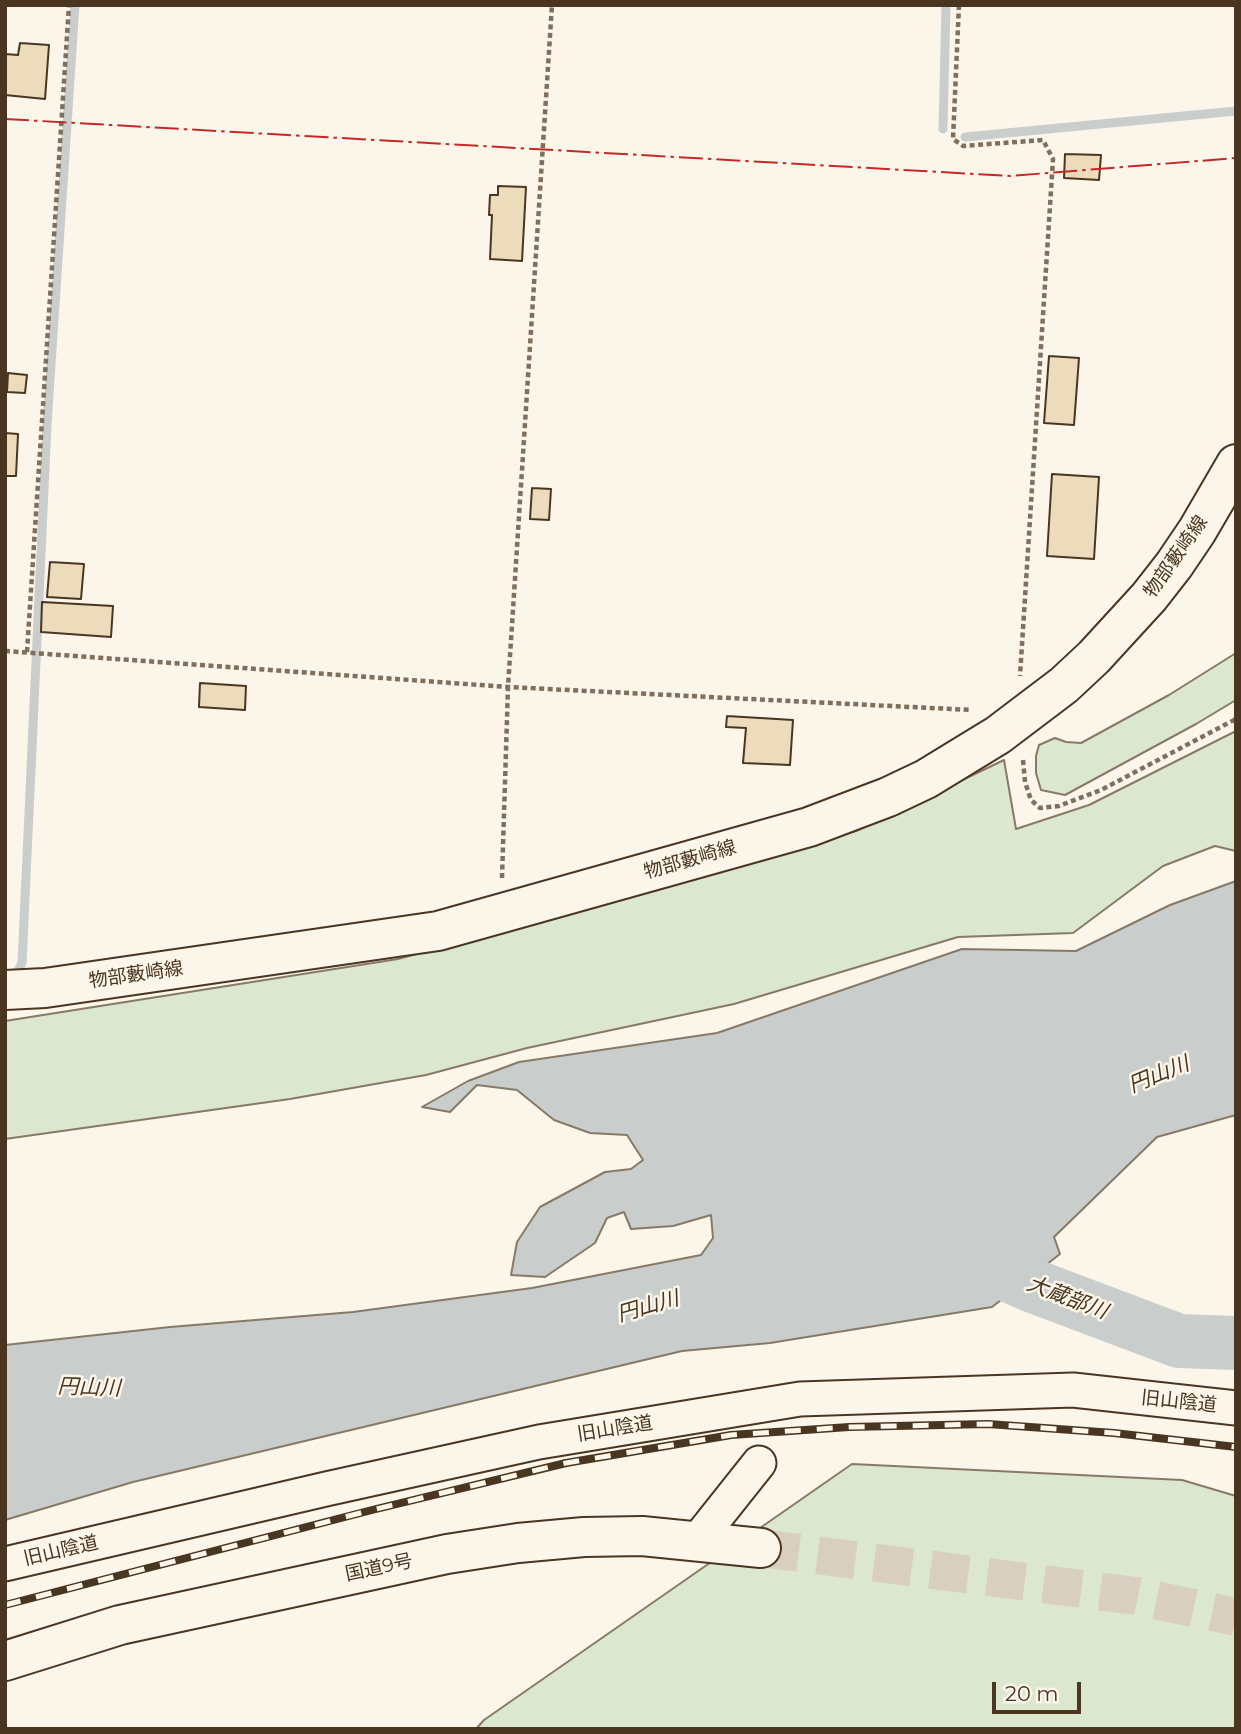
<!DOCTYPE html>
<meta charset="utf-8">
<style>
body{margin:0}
#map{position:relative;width:1241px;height:1734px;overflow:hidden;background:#fbf6e9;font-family:Montserrat,sans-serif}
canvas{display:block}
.frame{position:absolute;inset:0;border:7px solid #4a3520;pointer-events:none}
.scale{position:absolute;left:992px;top:1682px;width:89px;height:32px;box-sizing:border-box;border:4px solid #4a3520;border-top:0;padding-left:9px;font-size:21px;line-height:24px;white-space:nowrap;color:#4a3520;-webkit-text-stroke:5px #fbf6e9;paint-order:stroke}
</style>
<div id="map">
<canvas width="1241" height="1734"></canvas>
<div class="frame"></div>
<div class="scale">20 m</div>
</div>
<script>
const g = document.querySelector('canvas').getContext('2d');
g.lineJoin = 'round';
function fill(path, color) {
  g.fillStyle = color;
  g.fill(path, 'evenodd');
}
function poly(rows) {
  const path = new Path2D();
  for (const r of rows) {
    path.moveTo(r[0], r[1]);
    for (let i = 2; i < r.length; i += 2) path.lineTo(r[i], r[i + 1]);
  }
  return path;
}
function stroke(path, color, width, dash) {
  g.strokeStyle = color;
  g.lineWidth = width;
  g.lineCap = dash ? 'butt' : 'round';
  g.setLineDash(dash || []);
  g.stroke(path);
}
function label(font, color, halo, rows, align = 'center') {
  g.font = font + ' Montserrat,"Noto Sans JP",sans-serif';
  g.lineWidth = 5;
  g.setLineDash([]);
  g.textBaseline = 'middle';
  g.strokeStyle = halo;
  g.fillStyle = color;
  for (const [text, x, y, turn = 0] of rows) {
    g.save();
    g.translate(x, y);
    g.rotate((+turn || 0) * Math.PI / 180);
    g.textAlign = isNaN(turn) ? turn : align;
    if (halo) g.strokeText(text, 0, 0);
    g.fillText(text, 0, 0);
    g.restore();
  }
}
const green = poly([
 [1236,653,1236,700,1196,724,1065,795,1041,790,1036,773,1036,756,1039,745,1055,738,1066,742,1081,743,1169,695,1236,653],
 [1236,731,1236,851,1215,846,1163,866,1073,933,958,937,734,1004,527,1048,426,1075,290,1099,5,1139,5,1021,398,959,691,880,856,831,1004,760,1016,829,1089,805,1236,731],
 [852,1464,1182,1480,1236,1496,1236,1729,476,1729,484,1720,852,1464]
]);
const water = poly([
 [1236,881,1236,1115,1157,1137,1054,1237,1060,1254,992,1307,770,1343,682,1351,133,1482,5,1520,5,1345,170,1327,353,1312,532,1288,701,1255,713,1238,711,1215,673,1226,631,1229,624,1212,607,1218,595,1243,545,1277,511,1275,517,1242,540,1207,605,1172,631,1169,643,1160,627,1135,590,1133,554,1120,517,1090,477,1085,450,1112,422,1107,468,1081,519,1062,717,1033,962,949,1076,951,1170,905,1236,881]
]);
const stream = poly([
 [943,129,946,5],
 [965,137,1236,111],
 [13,980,22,963,47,425,75,5]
]);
const river = poly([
 [957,1252,1028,1284,1179,1341,1236,1343]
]);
const building = poly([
 [20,43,49,45,45,99,5,95,5,54,18,55,20,43],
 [1065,154,1101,155,1099,180,1064,178,1065,154],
 [498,186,526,187,522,261,490,259,492,215,489,215,490,195,498,195,498,186],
 [1049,356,1079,358,1074,425,1044,423,1049,356],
 [8,373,27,375,25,393,7,392,8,373],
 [5,433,18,434,16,476,5,476,5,433],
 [1052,474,1099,477,1094,559,1047,556,1052,474],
 [532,488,551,489,549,520,530,519,532,488],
 [50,562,84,564,81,599,47,597,50,562],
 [42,602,113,606,111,637,41,632,42,602],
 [200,683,246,686,245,710,199,707,200,683],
 [727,716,793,720,790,765,743,763,746,728,726,727,727,716]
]);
const highwayTunnel = poly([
 [761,1548,1136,1596,1236,1617]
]);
const path = poly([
 [959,5,953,139,963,146,1043,140,1053,159,1020,676],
 [5,651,508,687,972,710],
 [27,652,69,5],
 [1023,760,1025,782,1031,800,1040,808,1059,806,1101,790,1236,719],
 [502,878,508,687,552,5]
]);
const minor = poly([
 [697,1541,759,1463],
 [5,1564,326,1489,539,1442,800,1399,1073,1390,1236,1408]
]);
const major = poly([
 [5,990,45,988,438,931,809,827,888,797,926,779,998,735,1064,685,1094,657,1149,597,1174,565,1197,531,1236,464]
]);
const highway = poly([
 [5,1661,120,1625,447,1554,518,1543,584,1537,642,1536,761,1548]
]);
const rail = poly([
 [5,1605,372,1510,566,1463,731,1435,849,1427,988,1424,1114,1433,1236,1447]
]);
const power = poly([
 [5,119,1010,176,1236,158]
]);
const streetNames = [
 ["物部藪崎線",1176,557,-55],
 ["物部藪崎線",690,860,-16],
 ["物部藪崎線",136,975,-8],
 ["旧山陰道",1179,1402,6],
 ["旧山陰道",615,1429,-9],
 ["旧山陰道",61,1551,-13],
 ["国道9号",379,1568,-12]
];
const waterNames = [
 ["円山川",1159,1075,-22],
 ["大蔵部川",1067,1298,21],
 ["円山川",648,1307,-16],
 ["円山川",89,1388,2]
];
fill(green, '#dce7d0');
stroke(green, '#887966', 2);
fill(water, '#c9cecd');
stroke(water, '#887966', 2);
stroke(stream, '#c9cecd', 9);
stroke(river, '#c9cecd', 54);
fill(building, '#ecdcbc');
stroke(building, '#4a3520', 2);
stroke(highwayTunnel, '#d8cfc1', 38, [38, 19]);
stroke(minor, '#4a3520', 37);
stroke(major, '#4a3520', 42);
stroke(highway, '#4a3520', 42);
stroke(path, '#7f6f5c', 4.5, [5, 3.5]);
stroke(minor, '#fbf6e9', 33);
stroke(major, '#fbf6e9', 38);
stroke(highway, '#fbf6e9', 38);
stroke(rail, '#4a3520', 8);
stroke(rail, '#fbf6e9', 5, [16]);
stroke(power, '#c62828', 2, [24, 5, 3.5, 5]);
label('19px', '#4a3520', '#fbf6e9', streetNames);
label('italic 21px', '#4a3520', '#fbf6e9', waterNames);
</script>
